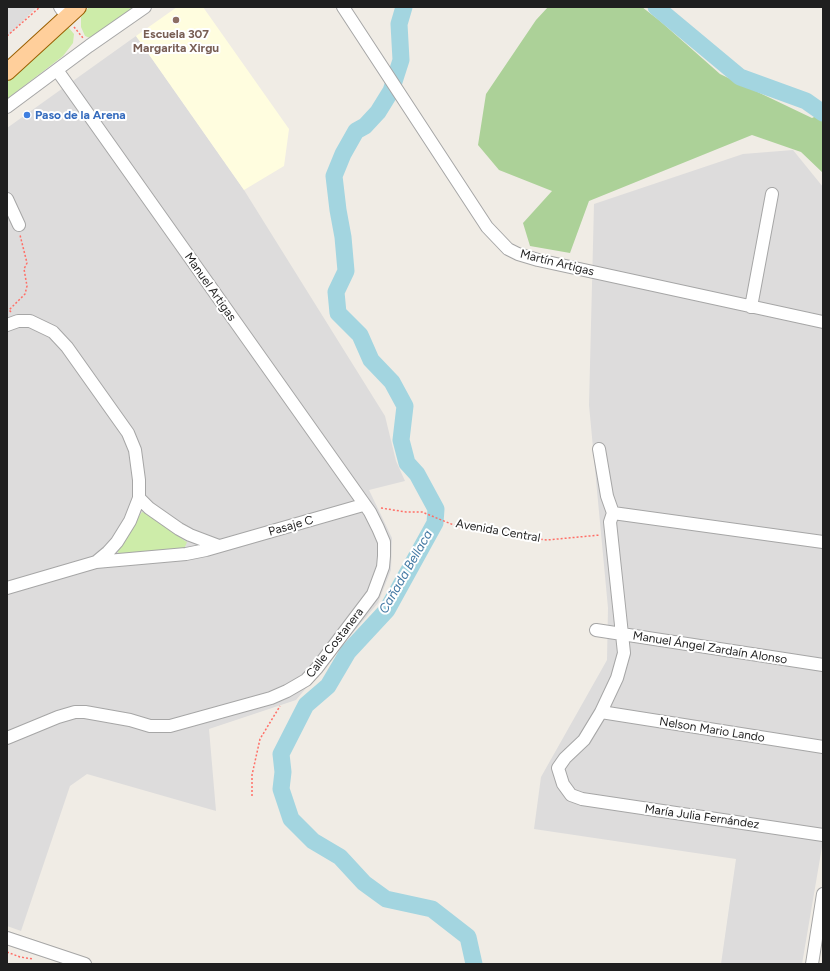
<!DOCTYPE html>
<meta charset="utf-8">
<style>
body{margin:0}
#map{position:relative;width:830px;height:971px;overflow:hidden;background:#f0ece5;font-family:Figtree,sans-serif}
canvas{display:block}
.frame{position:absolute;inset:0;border:8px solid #1f1f1f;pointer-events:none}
</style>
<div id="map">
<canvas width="830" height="971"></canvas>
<div class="frame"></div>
</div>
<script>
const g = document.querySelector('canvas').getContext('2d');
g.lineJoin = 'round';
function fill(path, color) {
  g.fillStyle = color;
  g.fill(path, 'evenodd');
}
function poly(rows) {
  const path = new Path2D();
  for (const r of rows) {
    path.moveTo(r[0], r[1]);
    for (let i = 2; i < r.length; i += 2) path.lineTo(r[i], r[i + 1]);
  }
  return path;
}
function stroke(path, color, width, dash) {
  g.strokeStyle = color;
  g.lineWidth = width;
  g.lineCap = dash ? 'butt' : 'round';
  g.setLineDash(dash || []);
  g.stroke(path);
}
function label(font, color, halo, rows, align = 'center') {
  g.font = font + ' Figtree,sans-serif';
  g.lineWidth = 4;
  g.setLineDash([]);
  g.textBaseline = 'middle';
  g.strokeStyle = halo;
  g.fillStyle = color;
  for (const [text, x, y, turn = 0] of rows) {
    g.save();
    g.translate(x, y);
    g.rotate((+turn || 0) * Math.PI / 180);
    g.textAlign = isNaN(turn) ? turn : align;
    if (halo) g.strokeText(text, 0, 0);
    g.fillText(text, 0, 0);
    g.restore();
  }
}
const residential = poly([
 [7,7,37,7,7,37],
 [136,36,244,190,385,416,396,461,405,481,369,490,392,538,391,570,378,603,296,700,209,729,216,811,87,774,70,786,21,931,7,926,7,128],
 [793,150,823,187,823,841,802,964,721,964,736,859,534,829,541,777,607,660,608,608,589,405,594,204,743,154]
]);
const education = poly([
 [177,7,203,7,289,129,284,166,244,190,136,36]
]);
const grass = poly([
 [89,7,135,7,90,38,85,36,81,27,81,17],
 [64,28,69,28,74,34,73,43,63,56,7,99,7,82],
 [142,512,146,513,185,541,187,542,184,549,120,556,117,550,120,544]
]);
const forest = poly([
 [548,7,642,7,660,21,720,74,812,118,823,113,823,173,801,152,752,135,589,201,570,253,530,246,523,223,552,191,499,170,478,145,486,94,536,20]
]);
const river = poly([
 [404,7,399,24,401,60,391,91,378,112,365,126,356,131,343,154,334,176,338,210,343,237,346,271,336,292,338,313,360,335,371,360,392,382,405,406,401,440,407,463,417,474,436,509,435,523,387,610,348,652,328,686,306,705,281,754,283,772,281,789,291,819,313,841,340,857,364,883,386,899,432,909,468,937,474,964],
 [656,7,740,77,806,101,823,113]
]);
const path = poly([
 [74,27,83,38],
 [7,36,40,7],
 [11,312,9,310,25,294,27,286,24,269,27,263,20,235],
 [381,508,406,512,422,512,461,528,512,536,547,540,600,535],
 [252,796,252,775,260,739,280,706],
 [7,952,20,957,33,959]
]);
const minor = poly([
 [60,7,67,17],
 [343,7,487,227,508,249,518,254,538,260,823,322],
 [7,107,89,46,145,7],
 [7,199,19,225],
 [751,307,772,194],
 [7,325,18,321,30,321,53,332,67,347,128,433,135,450,139,480,139,498,130,521,117,542,108,552,96,562,7,588],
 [599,449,607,496,613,513,610,522,624,653,617,678,601,712,584,740,565,758,558,768,563,784,571,795,582,799,823,835],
 [139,498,149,508,179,529,190,535,219,546],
 [613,513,823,542],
 [96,562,186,554,206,550,363,505],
 [596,630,823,665],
 [601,712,823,747],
 [7,738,58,717,75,712,85,712,130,720,150,726,170,726,271,698,287,691,306,680,317,668,373,594,383,567,384,556,384,542,378,528,370,512,57,70],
 [7,938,85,964],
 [812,964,823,894]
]);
const major = poly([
 [7,72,78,7]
]);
const markers = [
 [176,20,4,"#8d6e63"],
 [27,115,4,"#3f7fe0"]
];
const educationNames = [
 ["Escuela 307",176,34],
 ["Margarita Xirgu",176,48]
];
const shopNames = [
 ["Paso de la Arena",35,115]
];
const streetNames = [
 ["Martín Artigas",557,263,14],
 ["Manuel Artigas",210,287,55],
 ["Pasaje C",291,526,-16],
 ["Avenida Central",498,531,10],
 ["Calle Costanera",335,643,-52],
 ["Manuel Ángel Zardaín Alonso",710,648,9],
 ["Nelson Mario Lando",712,730,9],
 ["María Julia Fernández",702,817,8]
];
const waterNames = [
 ["Cañada Bellaca",406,572,-60]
];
fill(residential, '#dddcdc');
fill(education, '#fffddf');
fill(grass, '#cdeca9');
fill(forest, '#acd198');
stroke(river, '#a3d5e0', 17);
stroke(minor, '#a6a6a6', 14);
stroke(major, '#9a5f00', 18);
stroke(path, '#ff6f67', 1.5, [2, 2]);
stroke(minor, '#fff', 12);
stroke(major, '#ffcf9b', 16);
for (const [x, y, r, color] of markers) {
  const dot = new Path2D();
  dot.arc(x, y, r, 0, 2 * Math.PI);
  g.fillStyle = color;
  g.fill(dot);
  stroke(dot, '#fff', 1.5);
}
label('bold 12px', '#785e54', '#fff', educationNames);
label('bold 12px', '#366cbe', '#fff', shopNames, 'left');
label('12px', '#1f1f1f', '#fff', streetNames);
label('italic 13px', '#4278a3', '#fff', waterNames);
</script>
